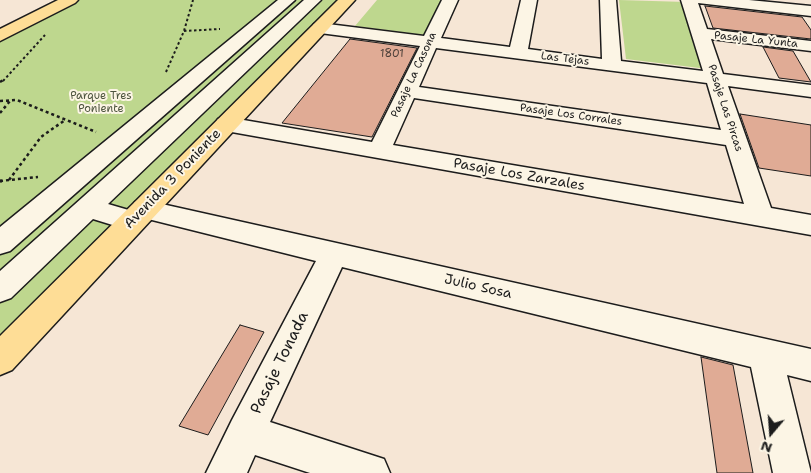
<!DOCTYPE html>
<style>
body{margin:0}
#map{position:relative;width:811px;height:473px;overflow:hidden;background:#f6e6d5;font-family:"Shantell Sans",sans-serif}
canvas{display:block}
.north{position:absolute;left:746px;top:408px;width:50px;height:50px;-webkit-text-stroke:4px #fcf5e5;paint-order:stroke;rotate:198deg;font-size:14px;font-weight:700;line-height:20px;text-align:center;color:#1c1c1c}
.north::after{content:'';display:block;margin:auto;width:18px;height:22px;background:#1c1c1c;clip-path:polygon(50% 0,100% 100%,50% 72%,0 100%)}
</style>
<div id="map">
<canvas width="811" height="473"></canvas>
<div class="north">N</div>
</div>
<script>
const g = document.querySelector('canvas').getContext('2d');
g.lineJoin = 'round';
function fill(path, color) {
  g.fillStyle = color;
  g.fill(path, 'evenodd');
}
function poly(rows) {
  const path = new Path2D();
  for (const r of rows) {
    path.moveTo(r[0], r[1]);
    for (let i = 2; i < r.length; i += 2) path.lineTo(r[i], r[i + 1]);
  }
  return path;
}
function stroke(path, color, width, dash) {
  g.strokeStyle = color;
  g.lineWidth = width;
  g.lineCap = dash ? 'butt' : 'round';
  g.setLineDash(dash || []);
  g.stroke(path);
}
function label(font, color, halo, rows, align = 'center') {
  g.font = font + ' "Shantell Sans",sans-serif';
  g.lineWidth = 4;
  g.setLineDash([]);
  g.textBaseline = 'middle';
  g.strokeStyle = halo;
  g.fillStyle = color;
  for (const [text, x, y, turn = 0] of rows) {
    g.save();
    g.translate(x, y);
    g.rotate((+turn || 0) * Math.PI / 180);
    g.textAlign = isNaN(turn) ? turn : align;
    if (halo) g.strokeText(text, 0, 0);
    g.fillText(text, 0, 0);
    g.restore();
  }
}
const green = poly([
 [78,0,341,0,0,345,0,40],
 [377,0,442,0,424,35,355,26],
 [619,0,686,2,708,69,626,59]
]);
const building = poly([
 [705,6,802,17,811,30,811,39,713,28,705,6],
 [350,39,417,48,372,137,282,123,350,39],
 [763,47,793,51,811,82,779,78,763,47],
 [740,114,811,125,811,176,759,168,740,114],
 [240,325,264,332,208,435,179,426,240,325],
 [701,357,733,365,753,473,717,473,701,357]
]);
const pathFar2 = poly([
 [184,31,220,29],
 [166,72,184,31,193,0],
 [3,81,45,35]
]);
const pathFar1 = poly([
 [0,82,5,79],
 [0,101,17,100,96,132],
 [0,113,10,101],
 [9,180,41,137,65,120],
 [0,181,38,177]
]);
const path = poly([
 [0,181,2,181]
]);
const minor = poly([
 [278,0,295,0,10,251,0,254,0,227,278,0],
 [304,0,321,0,108,204,132,211,131,209,135,202,144,200,811,349,811,381,787,375,811,473,773,473,751,367,342,267,270,422,384,459,390,473,310,473,255,455,247,473,206,473,232,420,316,261,144,218,145,221,141,228,132,231,93,219,11,298,0,302,0,271,304,0],
 [442,0,458,0,441,38,510,47,521,0,537,0,528,49,602,59,600,0,616,0,621,61,703,71,681,0,749,0,811,6,811,16,698,3,707,29,811,41,811,51,711,39,723,74,811,85,811,97,728,86,771,208,811,215,811,235,226,131,218,129,215,124,218,119,226,117,372,142,420,46,320,33,314,32,312,28,314,24,320,23,424,36,442,0],
 [436,48,707,83,721,130,419,87,436,48],
 [414,98,726,145,744,204,393,145,414,98]
]);
const major = poly([
 [58,0,78,0,75,3,0,41,0,29,58,0],
 [338,0,355,0,12,370,0,375,0,336,338,0]
]);
const farStreetnames = [
 ["Pasaje La Yunta",756,40,6],
 ["Las Tejas",565,59,7],
 ["Pasaje La Casona",414,75,-65],
 ["Pasaje Las Pircas",725,108,72],
 ["Pasaje Los Corrales",571,115,8]
];
const numberNames = [
 ["1801",392,54]
];
const farParknames = [
 ["Parque Tres",101,96],
 ["Poniente",101,109]
];
const streetNames = [
 ["Pasaje Los Zarzales",519,175,10],
 ["Avenida 3 Poniente",173,179,-46],
 ["Julio Sosa",478,287,13]
];
const nearStreetnames = [
 ["Pasaje Tonada",280,363,-64]
];
fill(green, '#bed78e');
fill(building, '#e0ab95');
stroke(building, '#1c1c1c', 1);
stroke(minor, '#1c1c1c', 3);
stroke(major, '#1c1c1c', 3);
stroke(pathFar2, '#1c1c1c', 2, [2.5, 2.5]);
stroke(pathFar1, '#1c1c1c', 2.5, [3, 3]);
stroke(path, '#1c1c1c', 3, [4, 4]);
fill(minor, '#fcf5e5');
fill(major, '#fedd96');
label('11px', '#1c1c1c', '#fcf5e5', farStreetnames);
label('11px', '#4d403a', null, numberNames);
label('11px', '#4d543e', '#fcf5e5', farParknames);
label('14px', '#1c1c1c', '#fcf5e5', streetNames);
label('16px', '#1c1c1c', '#fcf5e5', nearStreetnames);
</script>
